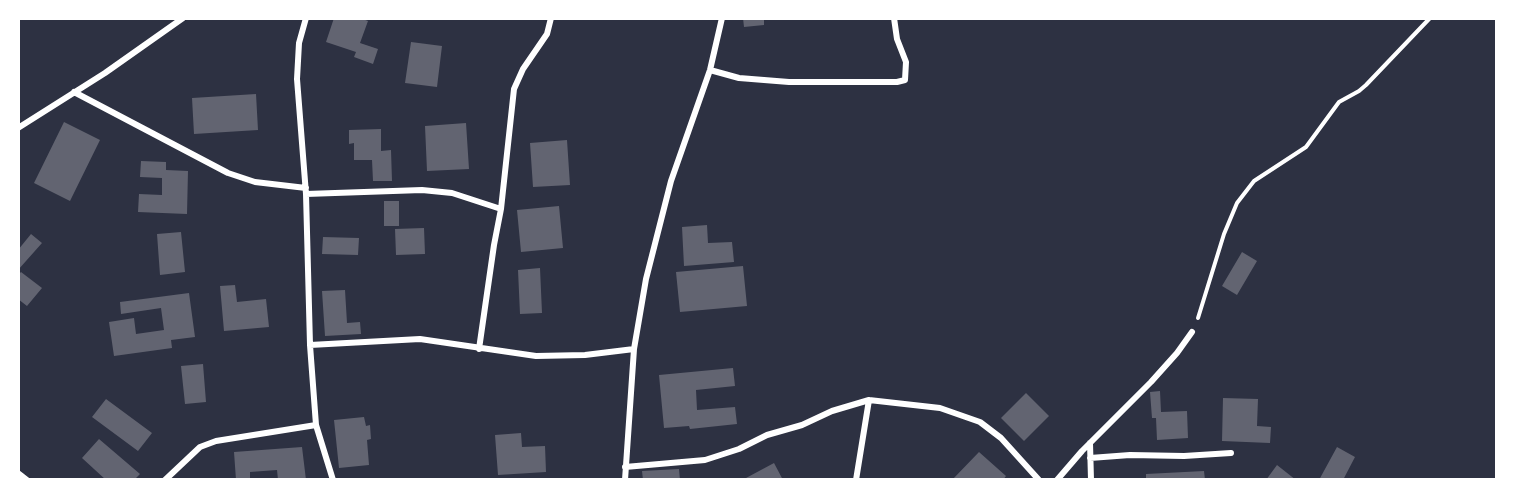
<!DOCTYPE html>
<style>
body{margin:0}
#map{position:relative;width:1515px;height:498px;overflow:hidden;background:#2d3142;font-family:"Zilla Slab",serif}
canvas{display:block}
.frame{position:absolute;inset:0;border:20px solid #fff;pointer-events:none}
</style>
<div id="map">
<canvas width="1515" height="498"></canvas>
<div class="frame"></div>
</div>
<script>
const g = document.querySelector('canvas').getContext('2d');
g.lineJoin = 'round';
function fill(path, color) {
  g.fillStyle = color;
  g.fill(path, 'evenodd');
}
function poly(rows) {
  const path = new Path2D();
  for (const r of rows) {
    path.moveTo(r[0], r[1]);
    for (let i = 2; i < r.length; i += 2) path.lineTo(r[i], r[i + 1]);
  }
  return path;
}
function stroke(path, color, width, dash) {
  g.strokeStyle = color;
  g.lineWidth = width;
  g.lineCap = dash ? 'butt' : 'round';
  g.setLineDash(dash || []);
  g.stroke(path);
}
const building = poly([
 [334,18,360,18,368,21,360,43,378,49,373,64,354,57,356,52,326,42],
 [743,18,764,18,764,25,744,27],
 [411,42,442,46,437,87,405,83],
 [256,94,258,130,194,134,192,98],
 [64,122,100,140,70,201,34,183],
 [466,123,469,169,427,171,425,126],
 [381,129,381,151,391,150,392,181,373,181,372,160,354,160,354,143,349,144,349,130],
 [567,140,570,185,533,187,530,143],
 [141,161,166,162,166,170,188,171,187,214,138,212,139,194,162,195,162,178,140,177],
 [384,201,399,201,399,226,384,226],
 [559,206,563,248,521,252,517,210],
 [707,225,708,243,732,242,734,262,684,266,682,227],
 [424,228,425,254,396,255,395,229],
 [181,232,185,272,160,275,157,234],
 [31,234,42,243,18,270,18,250],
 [323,237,359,238,358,255,322,254],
 [1242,252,1257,261,1237,295,1222,286],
 [743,266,747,306,680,312,676,272],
 [540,268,542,313,520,314,518,270],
 [21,272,42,288,27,306,18,299,18,275],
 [235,285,237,302,266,299,269,327,224,331,220,286],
 [345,290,347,323,360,322,361,334,325,336,322,291],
 [189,293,195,337,171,340,172,348,114,356,109,322,134,318,136,334,164,330,161,308,121,314,120,302],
 [203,364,206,402,185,404,181,366],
 [733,368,735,386,696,390,697,410,735,407,737,424,690,429,689,426,664,428,659,375],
 [1160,391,1161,412,1187,411,1188,438,1157,440,1156,418,1152,418,1150,392],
 [1026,393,1049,416,1024,441,1001,418],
 [1223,398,1258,399,1257,426,1271,427,1270,443,1222,441],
 [106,399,152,433,138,451,92,417],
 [364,417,366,426,370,425,371,439,367,440,369,465,339,468,334,420],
 [521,433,522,447,545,446,546,472,498,475,495,435],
 [99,439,140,474,134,480,106,480,82,458],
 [302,447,306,480,278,480,277,470,250,472,250,480,236,480,234,452],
 [1337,447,1355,457,1343,480,1319,480],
 [979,452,1006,476,1003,480,952,480],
 [774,463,783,480,747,480,746,478],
 [1277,465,1296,480,1266,480],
 [679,469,680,480,643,480,642,471],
 [1204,471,1205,480,1146,480,1146,474]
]);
const path = poly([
 [1198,318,1224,234,1237,203,1254,181,1306,147,1339,102,1359,91,1366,85,1430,18]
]);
const minor = poly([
 [306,18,299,43,297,79,306,194,310,345,316,425,333,480],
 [710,70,739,78,789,82,897,82,905,80,906,62,897,39,894,18],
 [74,92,228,173,255,182,306,188],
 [18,128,105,73,183,18],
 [306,194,422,190,452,193,501,209],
 [310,345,420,339,536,356,585,355,634,349],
 [479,349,494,245,501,209,514,89,523,69,547,34,551,18],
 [1090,443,1091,480],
 [1090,458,1130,455,1184,456,1231,453],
 [625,467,705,460,739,449,767,435,802,425,832,411,869,400,940,408,980,422,1001,438,1039,480],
 [18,473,27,480],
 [165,480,200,447,216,441,316,425],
 [625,480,634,349,646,279,671,181,710,70,722,18],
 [856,480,869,400],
 [1057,480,1082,451,1151,382,1177,353,1192,332]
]);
fill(building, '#626471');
stroke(path, '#fff', 4);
stroke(minor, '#fff', 6);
</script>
